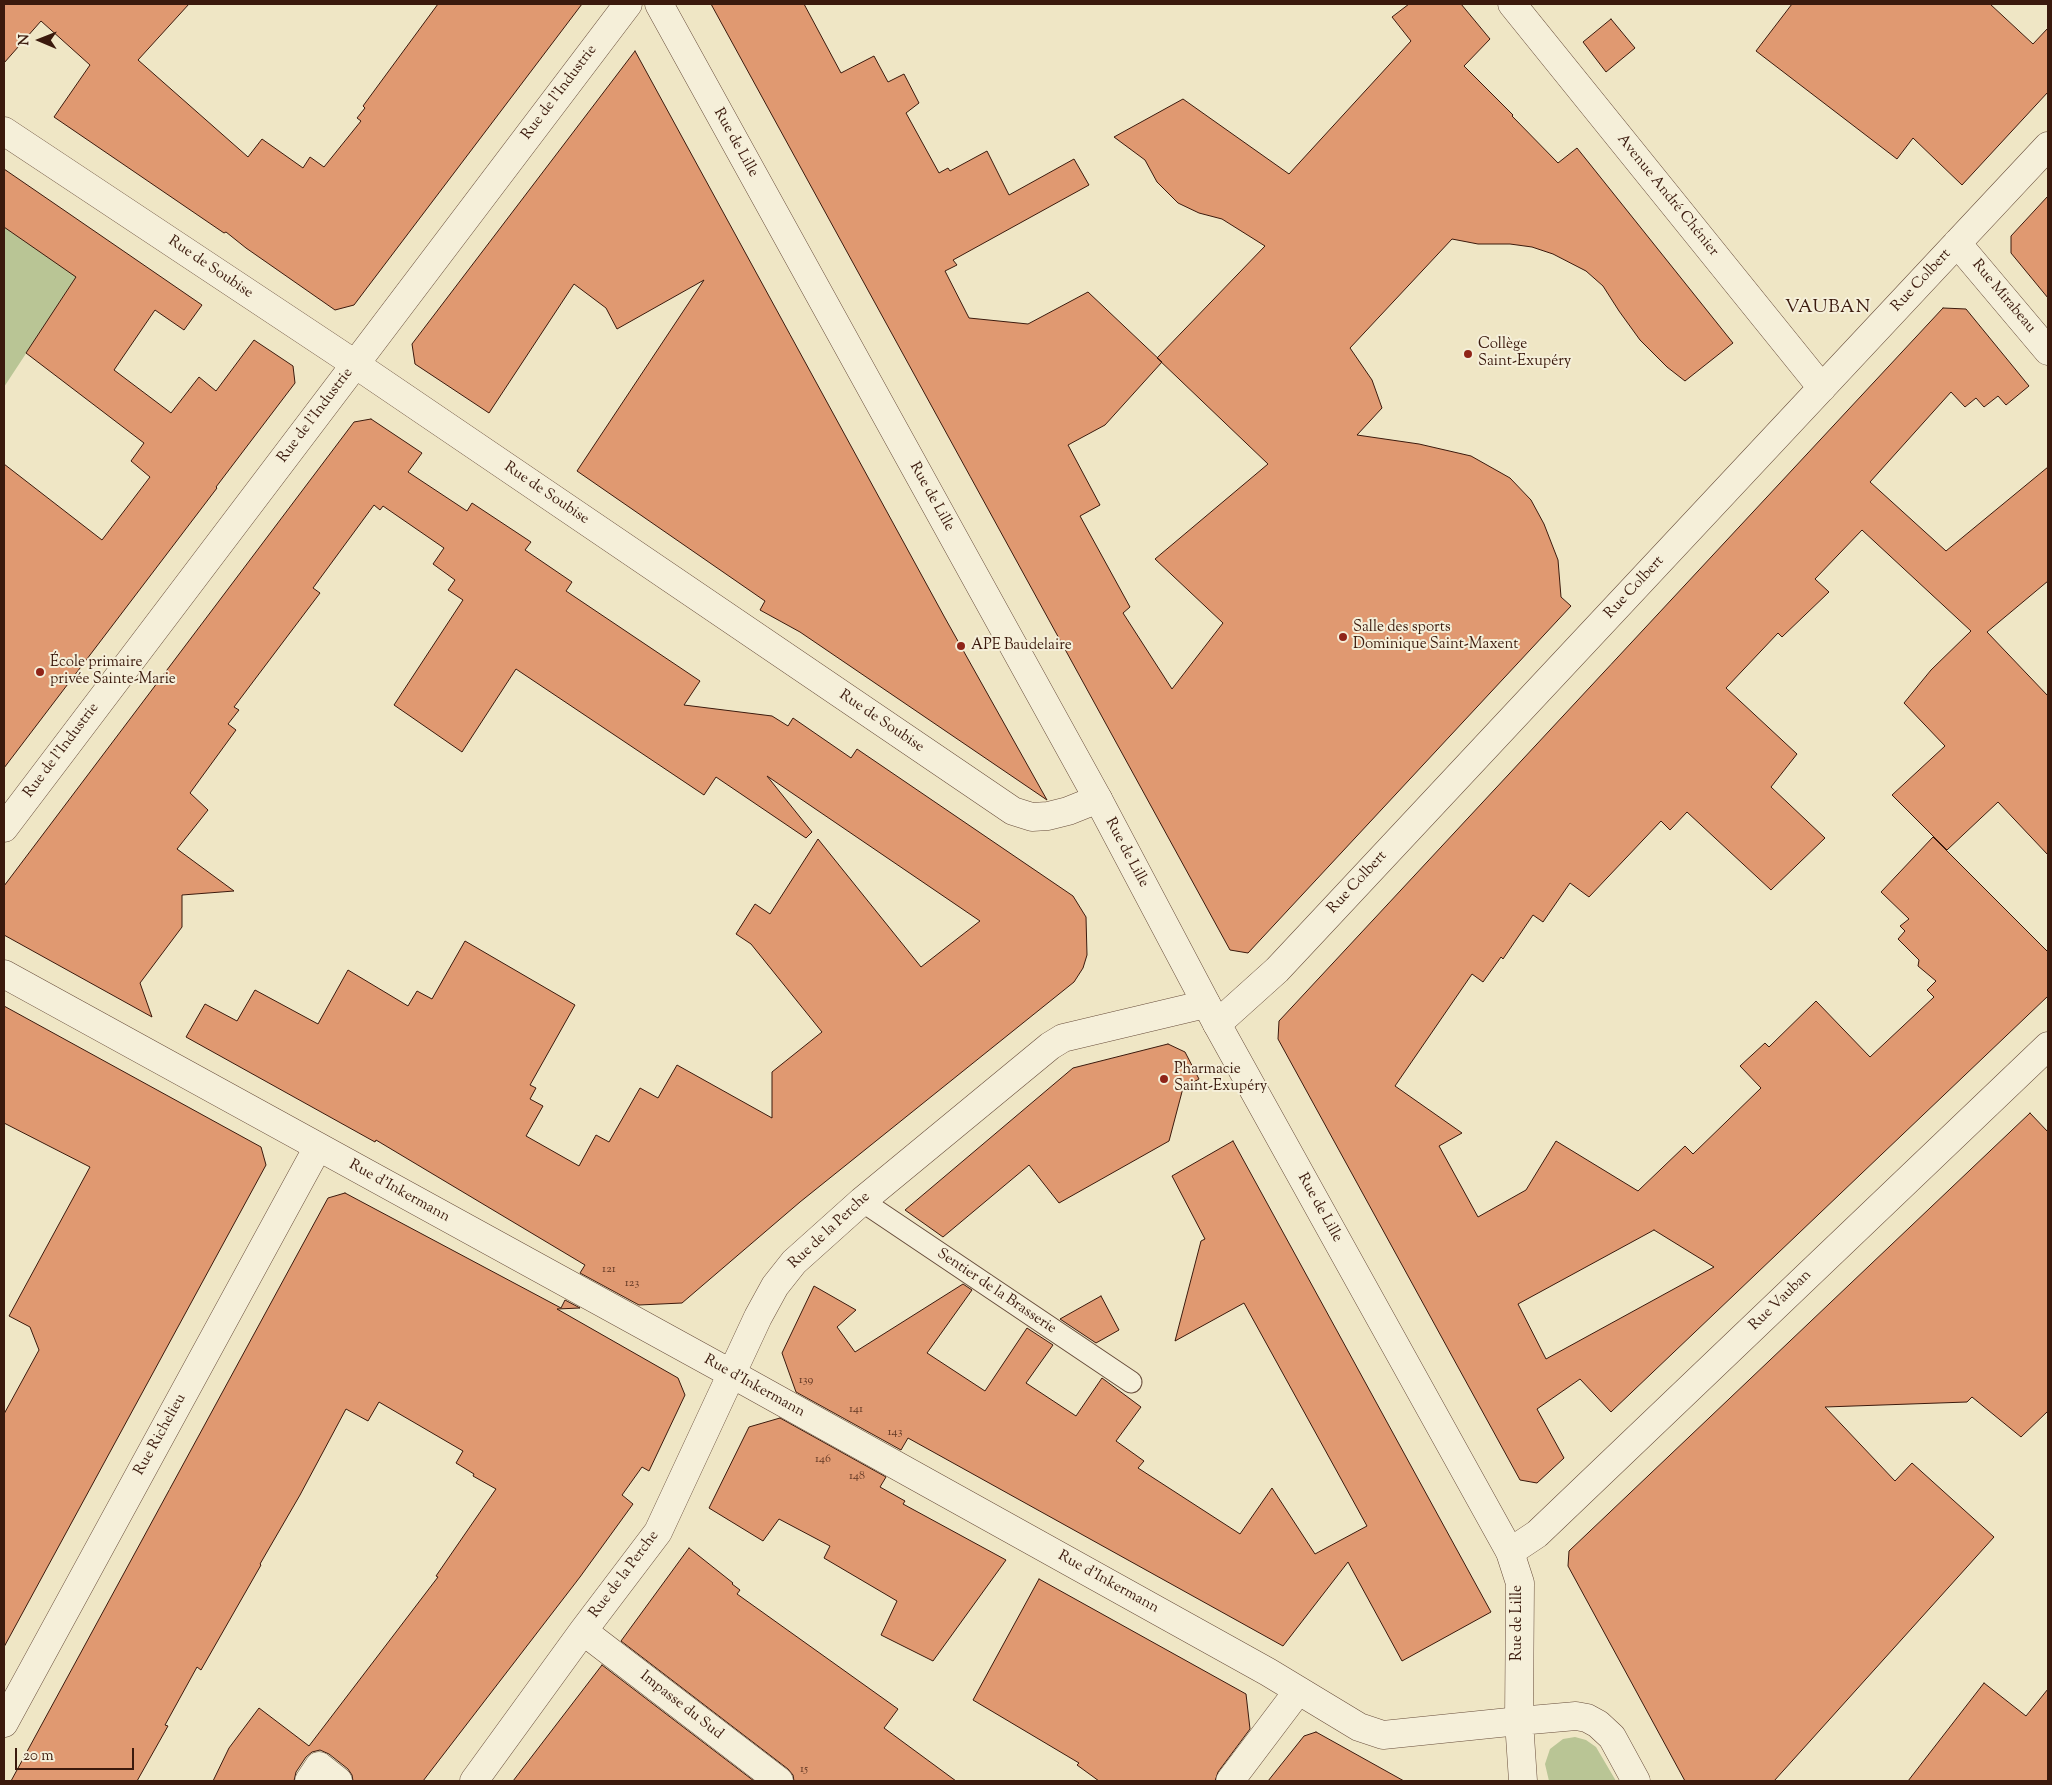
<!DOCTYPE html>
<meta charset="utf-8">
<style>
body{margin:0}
#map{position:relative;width:2052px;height:1785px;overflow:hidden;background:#efe6c5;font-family:"Sorts Mill Goudy",serif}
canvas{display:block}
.frame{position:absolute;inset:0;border:5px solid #3b1a0d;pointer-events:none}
.north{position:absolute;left:15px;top:15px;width:50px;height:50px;-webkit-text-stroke:4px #f5efd9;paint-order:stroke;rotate:271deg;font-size:14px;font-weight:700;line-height:20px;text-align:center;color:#3b1a0d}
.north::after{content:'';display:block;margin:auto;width:18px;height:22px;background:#3b1a0d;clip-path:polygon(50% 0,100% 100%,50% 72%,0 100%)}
.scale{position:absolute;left:15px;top:1748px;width:119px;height:22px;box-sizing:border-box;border:2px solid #3b1a0d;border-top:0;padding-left:6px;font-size:15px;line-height:18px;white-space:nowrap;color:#3b1a0d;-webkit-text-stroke:4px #f5efd9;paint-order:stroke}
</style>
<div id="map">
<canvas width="2052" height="1785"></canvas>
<div class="frame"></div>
<div class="north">N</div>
<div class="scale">20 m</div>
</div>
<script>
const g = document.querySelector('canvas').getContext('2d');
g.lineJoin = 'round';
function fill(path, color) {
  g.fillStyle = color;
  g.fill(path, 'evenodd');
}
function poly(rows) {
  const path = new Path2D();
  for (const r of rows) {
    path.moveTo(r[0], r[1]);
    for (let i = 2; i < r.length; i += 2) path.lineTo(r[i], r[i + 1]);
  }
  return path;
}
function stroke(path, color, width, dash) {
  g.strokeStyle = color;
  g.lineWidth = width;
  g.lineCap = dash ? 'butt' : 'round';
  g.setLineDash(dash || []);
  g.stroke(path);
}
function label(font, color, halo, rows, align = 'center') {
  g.font = font + ' "Sorts Mill Goudy",serif';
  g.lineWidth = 4;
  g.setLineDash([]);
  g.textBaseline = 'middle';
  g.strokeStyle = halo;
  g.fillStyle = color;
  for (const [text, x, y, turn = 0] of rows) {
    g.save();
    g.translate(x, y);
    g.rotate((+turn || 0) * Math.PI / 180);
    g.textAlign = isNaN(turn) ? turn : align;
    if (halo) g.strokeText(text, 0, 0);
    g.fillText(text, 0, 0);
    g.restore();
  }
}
const green = poly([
 [4,227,77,276,4,387],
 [1575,1737,1586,1740,1596,1747,1616,1781,1549,1781,1545,1764,1550,1749,1563,1739]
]);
const building = poly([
 [4,4,189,4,138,60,248,157,262,139,303,168,310,157,324,167,361,121,357,118,365,108,363,106,438,4,582,4,354,305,335,310,246,248,226,232,224,233,54,117,90,65,41,21,4,63,4,4],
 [711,4,804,4,841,73,874,56,888,82,904,74,919,103,906,113,939,173,948,168,950,171,987,151,1009,195,1074,159,1089,185,953,260,957,265,945,271,969,318,1028,324,1088,292,1162,362,1105,425,1068,445,1100,505,1080,516,1130,607,1123,613,1172,689,1223,623,1155,559,1268,464,1157,358,1265,246,1222,219,1199,213,1178,203,1157,182,1145,160,1114,137,1183,99,1289,174,1411,41,1392,17,1409,4,1461,4,1490,39,1464,66,1513,115,1512,116,1558,163,1577,148,1733,343,1685,381,1667,367,1640,340,1619,311,1603,286,1586,271,1553,254,1532,247,1510,244,1478,244,1452,239,1350,348,1372,380,1382,408,1357,435,1419,444,1471,456,1510,478,1531,500,1544,524,1558,560,1561,597,1571,606,1248,953,1230,950,711,4],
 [1792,4,1990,4,2033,44,2048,28,2048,92,1962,185,1913,138,1897,159,1756,51,1792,4],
 [1611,19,1635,48,1606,72,1583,42,1611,19],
 [635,51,945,618,1047,800,800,632,760,610,765,601,577,471,704,280,617,329,606,308,574,284,489,413,415,364,412,344,635,51],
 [4,169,202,305,184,330,155,310,114,370,171,413,199,377,216,391,254,340,293,366,295,383,216,487,217,488,4,768,4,464,102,540,150,477,131,461,144,443,26,353,76,277,4,227,4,169],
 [2048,196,2048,298,2011,253,2011,236,2048,196],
 [1943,308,1966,309,2029,386,2006,405,1998,396,1984,407,1976,398,1965,407,1951,392,1870,482,1946,551,2048,467,2048,581,1987,632,2048,696,2048,855,1998,802,1947,850,1892,795,1945,746,1904,703,1931,670,1971,631,1862,530,1815,579,1829,592,1782,637,1778,633,1726,688,1797,754,1771,787,1825,838,1771,890,1687,812,1670,830,1661,821,1589,897,1570,883,1543,922,1533,915,1503,959,1501,957,1483,982,1472,974,1395,1086,1462,1133,1439,1146,1478,1217,1526,1190,1556,1141,1638,1191,1685,1146,1693,1154,1761,1088,1740,1066,1765,1043,1769,1047,1816,1001,1870,1057,1934,997,1927,990,1936,981,1918,966,1919,960,1898,939,1905,931,1900,926,1909,919,1881,892,1933,837,2048,952,2048,996,1611,1412,1580,1379,1537,1409,1564,1458,1537,1483,1520,1480,1278,1039,1279,1021,1943,308],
 [1654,1230,1714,1267,1546,1359,1518,1304,1654,1230],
 [371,419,422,453,408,472,467,511,472,503,531,542,525,550,572,582,566,591,700,681,684,705,772,716,788,726,793,718,851,758,857,749,1073,896,1086,917,1087,955,1083,968,1074,982,800,1202,682,1303,639,1305,580,1273,585,1265,376,1140,375,1142,186,1037,205,1004,237,1021,255,990,318,1024,348,970,408,1006,417,991,432,999,465,941,575,1005,530,1085,536,1088,530,1099,543,1106,526,1136,579,1166,596,1135,609,1142,640,1088,658,1098,677,1065,772,1118,772,1072,822,1032,751,944,736,934,755,904,770,914,818,839,921,967,980,921,767,776,812,832,806,838,716,777,704,795,516,669,462,752,394,705,463,600,448,590,455,580,433,564,444,548,383,506,380,510,374,505,313,588,320,593,234,707,239,710,228,724,236,730,190,793,208,810,177,849,234,891,182,895,182,927,140,983,152,1017,4,935,4,886,354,422,371,419],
 [4,1006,261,1147,266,1165,4,1647,4,1414,39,1350,30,1327,9,1316,90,1167,4,1123,4,1006],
 [1168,1044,1185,1052,1199,1079,1183,1088,1169,1141,1059,1203,1029,1165,943,1237,905,1210,1073,1068,1168,1044],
 [2030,1113,2048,1132,2048,1411,2021,1437,1972,1397,1967,1402,1825,1407,1895,1481,1912,1463,1994,1537,1774,1781,1685,1781,1568,1566,1569,1551,2030,1113],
 [1233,1141,1491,1612,1402,1661,1348,1562,1283,1646,908,1438,901,1450,796,1392,782,1353,814,1286,856,1310,837,1327,855,1352,963,1284,972,1290,927,1353,985,1391,1027,1328,1053,1345,1026,1383,1076,1416,1102,1378,1141,1407,1116,1441,1144,1461,1138,1468,1240,1534,1272,1488,1315,1554,1367,1526,1244,1303,1175,1341,1201,1241,1205,1239,1172,1176,1233,1141],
 [345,1193,561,1308,565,1300,580,1308,557,1309,678,1378,685,1395,649,1471,642,1467,622,1495,633,1504,580,1577,423,1781,353,1781,352,1775,348,1769,329,1754,320,1750,312,1752,306,1757,296,1772,294,1781,213,1781,229,1748,259,1708,309,1746,438,1577,436,1576,496,1489,473,1476,474,1474,456,1463,463,1451,379,1402,368,1421,346,1409,300,1495,260,1564,261,1565,201,1670,197,1667,165,1725,168,1726,137,1781,11,1781,328,1198,345,1193],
 [1101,1296,1119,1330,1096,1343,1060,1319,1101,1296],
 [780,1418,886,1477,880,1487,905,1501,903,1504,1006,1560,933,1661,881,1635,897,1601,824,1558,830,1546,779,1519,763,1541,709,1508,749,1427,780,1418],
 [689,1548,733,1583,732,1584,740,1590,737,1594,898,1709,884,1728,956,1781,794,1781,793,1775,788,1769,621,1641,689,1548],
 [1039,1579,1246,1694,1250,1729,1218,1772,1215,1781,1099,1781,1077,1765,1079,1763,973,1700,1039,1579],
 [602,1665,754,1781,513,1781,602,1665],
 [1984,1683,2026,1716,2048,1689,2048,1781,1908,1781,1984,1683],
 [1316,1732,1404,1781,1268,1781,1304,1736,1316,1732]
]);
const service = poly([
 [862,1201,1131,1382]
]);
const minor = poly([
 [1512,4,1822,388],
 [4,131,355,364,1013,811,1032,817,1048,816,1068,811,1098,799],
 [1957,243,2048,351],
 [4,828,628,4],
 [4,974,732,1374,1268,1672,1359,1727,1383,1735,1519,1721],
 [1217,1024,1277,970,2048,146],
 [1510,1552,1537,1534,2048,1046],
 [583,1631,779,1781],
 [4,1723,318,1147],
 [309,1781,319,1766,338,1781],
 [474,1781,583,1631,658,1532,758,1317,775,1286,794,1262,862,1201,1050,1046,1063,1038,1206,1004],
 [1230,1781,1298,1691]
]);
const tertiary = poly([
 [659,4,1098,799,1217,1024,1510,1552,1520,1583,1519,1721,1523,1781],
 [1519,1721,1576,1716,1587,1718,1598,1724,1612,1737,1636,1781]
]);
const markers = [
 [1468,354,5,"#8f2418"],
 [1343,637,5,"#8f2418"],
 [961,646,5,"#8f2418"],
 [40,672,5,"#8f2418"],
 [1164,1079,5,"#8f2418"]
];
const numberNames = [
 ["121",609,1270],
 ["123",632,1284],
 ["139",806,1381],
 ["141",856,1410],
 ["143",895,1433],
 ["146",823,1460],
 ["148",857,1477],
 ["15",804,1770]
];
const streetNames = [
 ["Rue de l'Industrie",560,93,-53],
 ["Rue de Lille",735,143,61],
 ["Avenue André Chénier",1667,196,51],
 ["Rue de Soubise",210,268,34],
 ["Rue Colbert",1922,281,-47],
 ["Rue Mirabeau",2003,297,50],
 ["Rue de l'Industrie",316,416,-53],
 ["Rue de Soubise",546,494,34],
 ["Rue de Lille",931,497,61],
 ["Rue Colbert",1635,588,-47],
 ["Rue de Soubise",881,722,34],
 ["Rue de l'Industrie",62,751,-53],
 ["Rue de Lille",1126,853,62],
 ["Rue Colbert",1358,883,-47],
 ["Rue d'Inkermann",399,1192,29],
 ["Rue de Lille",1319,1208,61],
 ["Rue de la Perche",830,1231,-43],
 ["Sentier de la Brasserie",996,1292,34],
 ["Rue Vauban",1781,1301,-44],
 ["Rue d'Inkermann",754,1387,29],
 ["Rue Richelieu",161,1435,-61],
 ["Rue de la Perche",625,1575,-53],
 ["Rue d'Inkermann",1108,1583,29],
 ["Rue de Lille",1518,1623,-90],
 ["Impasse du Sud",681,1706,38]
];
const poiNames = [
 ["Collège",1478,345],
 ["Saint-Exupéry",1478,362],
 ["Salle des sports",1353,628],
 ["Dominique Saint-Maxent",1353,645],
 ["APE Baudelaire",971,646],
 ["École primaire",50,663],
 ["privée Sainte-Marie",50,680],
 ["Pharmacie",1174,1070],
 ["Saint-Exupéry",1174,1087]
];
const quarterNames = [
 ["VAUBAN",1828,309]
];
fill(green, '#b9c595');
fill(building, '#e09971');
stroke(building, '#3b1a0d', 1);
stroke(service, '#684d3b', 23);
stroke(minor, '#684d3b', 29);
stroke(tertiary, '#684d3b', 29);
stroke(service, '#f5efd9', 21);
stroke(minor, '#f5efd9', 28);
stroke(tertiary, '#f5efd9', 28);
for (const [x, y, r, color] of markers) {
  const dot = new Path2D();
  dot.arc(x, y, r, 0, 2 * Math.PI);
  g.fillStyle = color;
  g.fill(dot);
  stroke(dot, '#f5efd9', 2);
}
label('12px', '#643a26', null, numberNames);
label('15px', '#3b1a0d', '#f5efd9', streetNames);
label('15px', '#3b1a0d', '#f5efd9', poiNames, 'left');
g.letterSpacing = '1px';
label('18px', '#3b1a0d', '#f5efd9', quarterNames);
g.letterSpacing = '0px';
</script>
